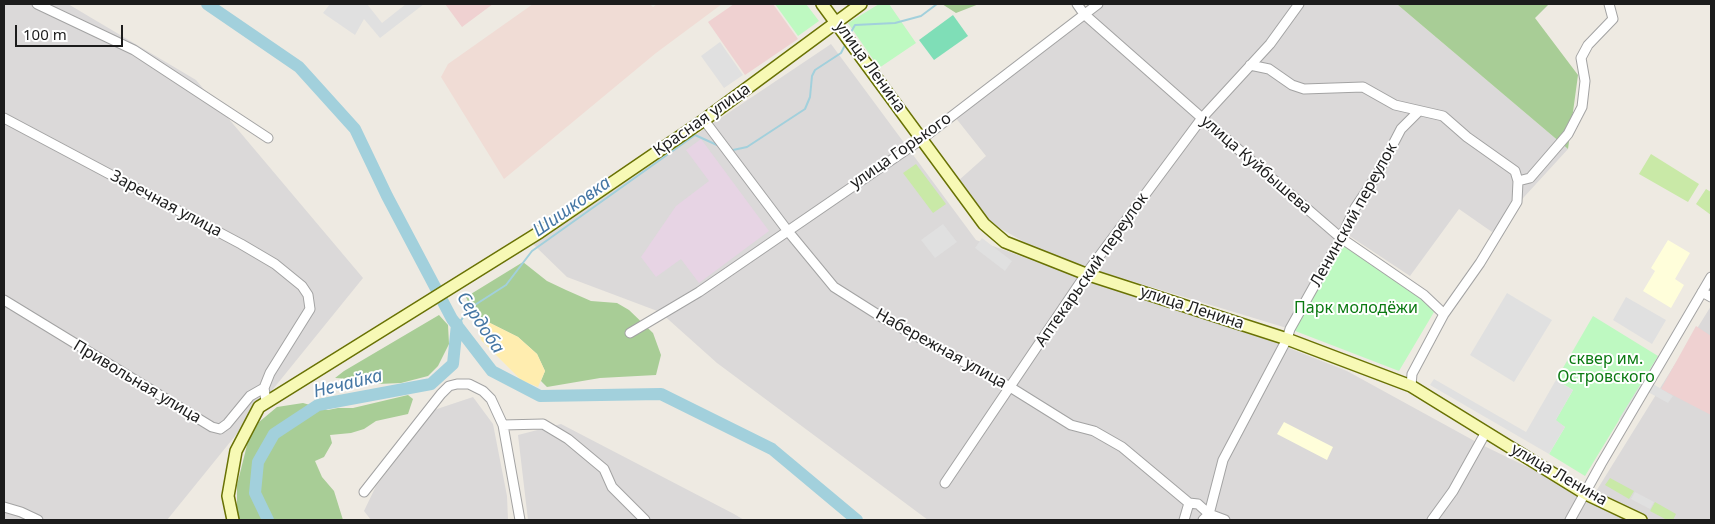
<!DOCTYPE html>
<meta charset="utf-8">
<style>
body{margin:0}
#map{position:relative;width:1715px;height:524px;overflow:hidden;background:#eeeae2;font-family:"Noto Sans",sans-serif}
canvas{display:block}
.frame{position:absolute;inset:0;border:5px solid #1c1c1c;pointer-events:none}
.scale{position:absolute;left:15px;top:25px;width:108px;height:22px;box-sizing:border-box;border:2px solid #1c1c1c;border-top:0;padding-left:6px;font-size:15px;line-height:18px;white-space:nowrap;color:#1c1c1c;-webkit-text-stroke:4px #fff;paint-order:stroke}
</style>
<div id="map">
<canvas width="1715" height="524"></canvas>
<div class="frame"></div>
<div class="scale">100 m</div>
</div>
<script>
const g = document.querySelector('canvas').getContext('2d');
g.lineJoin = 'round';
function fill(path, color) {
  g.fillStyle = color;
  g.fill(path, 'evenodd');
}
function poly(rows) {
  const path = new Path2D();
  for (const r of rows) {
    path.moveTo(r[0], r[1]);
    for (let i = 2; i < r.length; i += 2) path.lineTo(r[i], r[i + 1]);
  }
  return path;
}
function stroke(path, color, width, dash) {
  g.strokeStyle = color;
  g.lineWidth = width;
  g.lineCap = dash ? 'butt' : 'round';
  g.setLineDash(dash || []);
  g.stroke(path);
}
function label(font, color, halo, rows, align = 'center') {
  g.font = font + ' "Noto Sans",sans-serif';
  g.lineWidth = 4;
  g.setLineDash([]);
  g.textBaseline = 'middle';
  g.strokeStyle = halo;
  g.fillStyle = color;
  for (const [text, x, y, turn = 0] of rows) {
    g.save();
    g.translate(x, y);
    g.rotate((+turn || 0) * Math.PI / 180);
    g.textAlign = isNaN(turn) ? turn : align;
    if (halo) g.strokeText(text, 0, 0);
    g.fillText(text, 0, 0);
    g.restore();
  }
}
const residential = poly([
 [4,4,68,4,196,80,363,278,167,520,4,520],
 [1102,4,1398,5,1568,149,1492,232,1459,209,1410,276,1333,225,1255,161,1089,14],
 [1082,19,1338,240,1290,329,1049,256,989,222,958,181,986,156,955,117],
 [831,44,976,240,1140,299,1271,341,1347,371,1480,444,1637,520,928,520,717,363,660,312,567,277,533,244],
 [1711,306,1711,520,1650,520,1595,493],
 [473,397,493,424,507,496,508,520,371,520,364,511,376,486,434,410],
 [561,424,734,514,744,520,528,520,518,435]
]);
const commercial = poly([
 [445,4,493,4,462,27],
 [734,4,773,4,798,39,745,75,708,22],
 [1696,326,1711,336,1711,415,1661,389]
]);
const industrial = poly([
 [701,139,769,231,699,283,681,259,656,277,641,257,676,206,709,181,686,150]
]);
const education = poly([
 [1668,240,1690,253,1675,279,1684,285,1671,308,1643,291,1655,271,1651,268],
 [1284,422,1333,447,1327,460,1277,434]
]);
const military = poly([
 [533,4,650,4,653,7,657,4,722,4,656,53,504,179,441,77,448,64]
]);
const grass = poly([
 [1651,154,1699,184,1688,202,1639,174],
 [916,164,946,204,933,213,903,173],
 [1706,189,1711,192,1711,215,1696,204],
 [1610,478,1634,491,1629,499,1605,485],
 [1655,502,1676,514,1673,520,1667,520,1650,511]
]);
const forest = poly([
 [942,4,979,4,956,13],
 [1405,4,1549,4,1535,18,1578,75,1568,149,1398,5],
 [523,262,547,281,566,290,591,301,617,303,629,310,653,333,661,355,656,375,600,378,547,387,541,381,545,371,537,354,518,337,474,315,466,297],
 [439,315,448,325,449,344,438,366,428,376,401,383,378,384,369,380,335,378,344,371],
 [408,395,413,399,408,414,376,421,364,429,351,433,330,435,332,443,324,457,315,461,322,477,334,491,343,520,240,520,237,513,237,485,248,441,259,422,277,407,303,403,328,410,338,408,353,408]
]);
const sand = poly([
 [474,315,518,337,537,354,545,371,538,387,521,380,481,340]
]);
const park = poly([
 [775,4,806,4,819,21,798,36],
 [879,4,889,4,916,43,879,68,848,23],
 [1341,243,1426,302,1434,312,1399,371,1290,329],
 [1593,316,1658,356,1585,476,1549,454,1565,427,1555,421,1573,390,1556,380]
]);
const pitch = poly([
 [953,15,968,36,934,60,919,40]
]);
const parking = poly([
 [330,4,367,4,382,23,406,4,424,4,380,38,364,19,355,35,323,13],
 [720,42,743,75,724,88,701,56],
 [943,224,957,242,935,258,921,240],
 [982,238,1012,261,1005,271,975,248],
 [1507,293,1552,320,1514,382,1470,355],
 [1626,297,1666,320,1652,344,1613,320],
 [1674,331,1622,421,1619,419],
 [1434,379,1526,432,1556,380,1573,390,1556,420,1565,427,1549,454,1430,385],
 [1653,384,1673,396,1668,403,1648,392],
 [1635,492,1654,502,1650,509,1631,499]
]);
const stream = poly([
 [851,32,855,25,895,23,921,16,937,4],
 [733,150,747,147,805,109,810,97,812,76,815,70,841,53,845,45],
 [458,326,467,310,506,285,532,251,695,135,717,145]
]);
const river = poly([
 [207,4,299,67,355,129,387,196,452,319,492,371,540,396,661,394,772,449,857,520],
 [268,520,255,493,258,462,274,434,318,405,431,384,453,364,457,324]
]);
const street = poly([
 [37,4,134,50,268,138],
 [1077,4,1084,14,1202,118,1341,238,1424,295,1444,314],
 [1250,65,1269,69,1292,85,1304,89,1363,87,1395,105,1443,116,1467,137,1515,171,1518,181],
 [4,118,241,244,275,264,302,286,308,295,310,309,270,373,264,388,266,401],
 [704,120,787,230,834,287,883,318,1010,387,1071,425,1094,431,1122,447,1189,503,1198,504,1209,514,1225,520],
 [1702,292,1711,297],
 [4,300,212,427,220,429,227,424,250,396,264,388],
 [630,333,699,292,922,139,1098,4],
 [1411,386,1412,374,1444,314,1480,263,1517,202,1518,181,1530,178,1568,134,1582,107,1585,81,1581,58,1588,45,1613,19,1609,4],
 [503,425,543,424,568,439,604,469,612,487,645,520],
 [945,483,1086,274,1202,118,1270,44,1299,4],
 [364,492,441,394,449,386,457,384,469,384,483,391,491,399,503,425,520,520],
 [4,507,21,512,38,520],
 [1184,520,1189,503],
 [1203,520,1209,514,1223,460,1287,339,1290,329,1341,238,1355,208,1377,175,1401,129,1419,111],
 [1432,520,1453,491,1486,432],
 [1570,520,1601,464,1711,277]
]);
const secondary = poly([
 [822,4,984,224,1005,242,1086,274,1287,339,1411,386,1586,494,1641,520],
 [233,520,228,496,236,451,259,407,540,232,704,120,861,4]
]);
const streetNames = [
 ["улица Ленина",870,67,54],
 ["Красная улица",702,120,-35],
 ["улица Горького",901,151,-35],
 ["улица Куйбышева",1256,165,41],
 ["Заречная улица",166,204,28],
 ["Ленинский переулок",1354,215,-61],
 ["Аптекарьский переулок",1092,270,-55],
 ["улица Ленина",1192,308,18],
 ["Набережная улица",941,349,29],
 ["Привольная улица",137,382,31],
 ["улица Ленина",1559,475,30]
];
const parkNames = [
 ["Парк молодёжи",1356,308],
 ["сквер им.",1606,359],
 ["Островского",1606,377]
];
const waterNames = [
 ["Шишковка",572,207,-35],
 ["Сердоба",480,323,56],
 ["Нечайка",348,384,-14]
];
fill(residential, '#dbd9d9');
fill(commercial, '#efd1d1');
fill(industrial, '#e7d4e4');
fill(education, '#fffeda');
fill(military, '#f0dcd5');
fill(grass, '#c9e9a7');
fill(forest, '#a8cd96');
fill(sand, '#ffedaf');
fill(park, '#bef9c1');
fill(pitch, '#7fdeb7');
fill(parking, '#e0e0e0');
stroke(stream, '#a2d0dc', 2);
stroke(river, '#a2d0dc', 12);
stroke(street, '#a3a3a3', 11);
stroke(secondary, '#697204', 14);
stroke(street, '#fff', 9);
stroke(secondary, '#f7f9b5', 11);
label('16px', '#1c1c1c', '#fff', streetNames);
label('16px', '#0b7a12', '#fff', parkNames);
label('italic 18px', '#4677a4', '#fff', waterNames);
</script>
